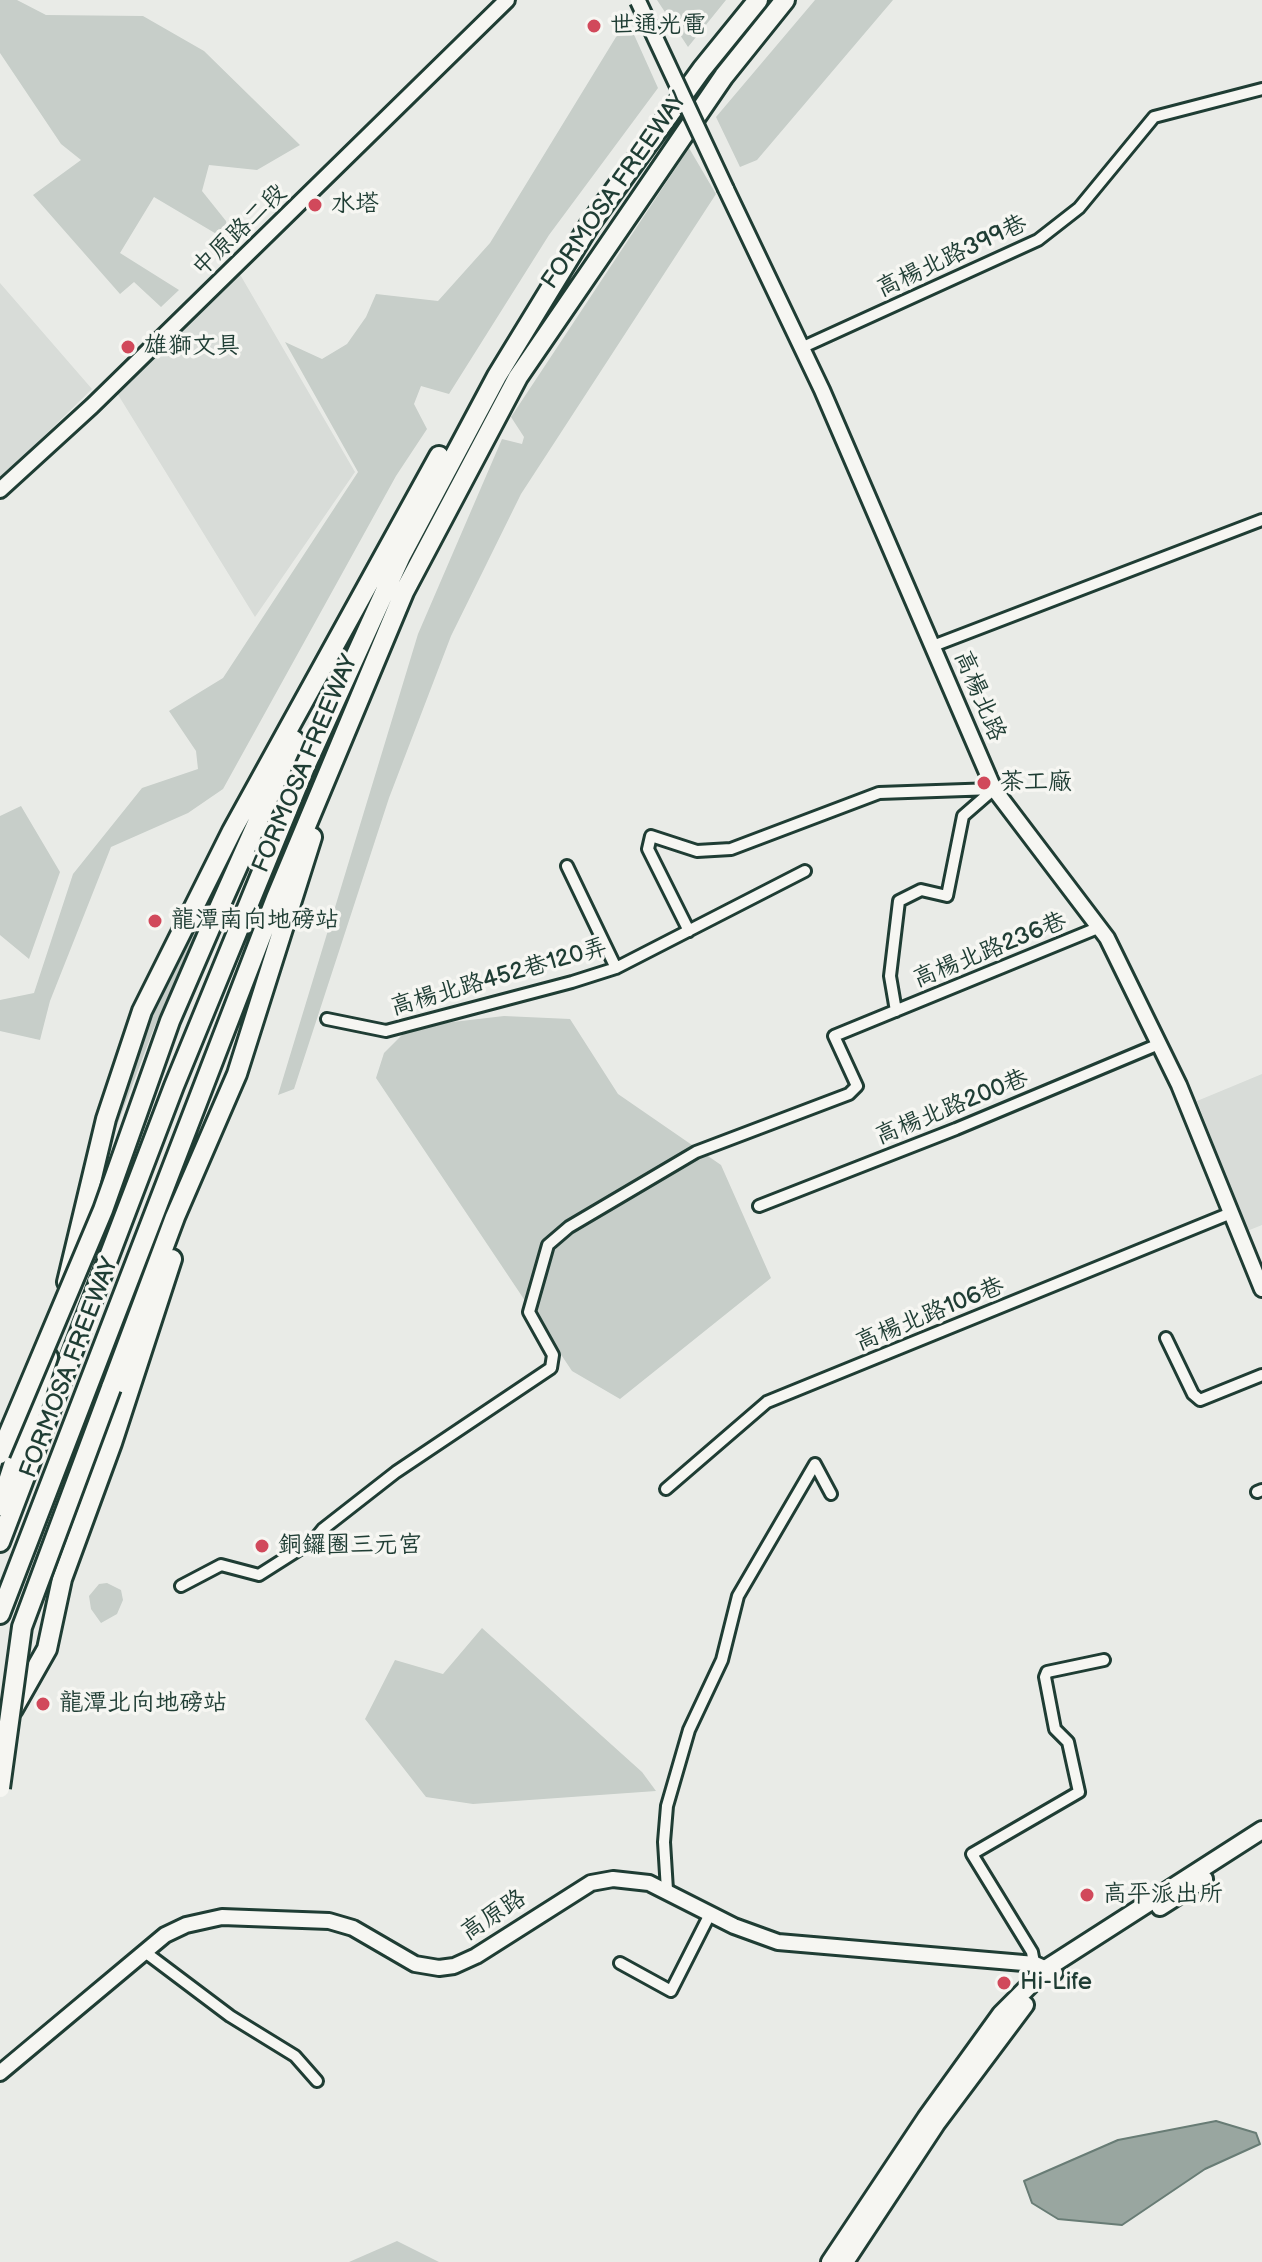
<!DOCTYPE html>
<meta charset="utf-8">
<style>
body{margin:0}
canvas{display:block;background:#e9ebe7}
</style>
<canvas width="1262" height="2262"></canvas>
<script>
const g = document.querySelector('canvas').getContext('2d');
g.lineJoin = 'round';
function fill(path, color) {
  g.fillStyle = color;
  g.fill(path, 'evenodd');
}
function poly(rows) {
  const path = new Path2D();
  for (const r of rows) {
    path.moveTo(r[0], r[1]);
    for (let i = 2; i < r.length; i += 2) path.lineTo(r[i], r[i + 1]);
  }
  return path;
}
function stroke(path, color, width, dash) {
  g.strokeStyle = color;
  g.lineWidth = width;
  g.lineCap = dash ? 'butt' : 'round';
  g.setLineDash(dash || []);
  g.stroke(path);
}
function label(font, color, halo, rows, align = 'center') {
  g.font = font + ' "Balsamiq Sans","LXGW WenKai TC",sans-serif';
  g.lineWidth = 7;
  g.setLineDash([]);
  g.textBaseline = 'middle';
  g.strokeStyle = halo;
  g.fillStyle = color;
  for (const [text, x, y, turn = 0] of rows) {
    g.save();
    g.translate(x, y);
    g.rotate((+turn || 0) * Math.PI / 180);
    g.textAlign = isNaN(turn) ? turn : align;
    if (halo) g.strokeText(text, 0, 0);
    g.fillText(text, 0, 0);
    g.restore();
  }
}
const built = poly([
 [238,271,355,472,255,617,117,393],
 [0,283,92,389,0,479],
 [1262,1074,1262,1225,1247,1231,1197,1101]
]);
const green = poly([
 [0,0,17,0,46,15,143,16,204,51,300,145,257,170,209,165,202,191,226,221,230,242,154,197,120,253,179,290,161,307,134,282,120,294,33,195,81,160,61,144,0,53],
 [657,0,726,0,688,47],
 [815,0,893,0,757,160,740,167,716,117],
 [627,19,658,88,549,235,449,394,421,386,414,404,427,429,396,476,223,789,188,813,111,847,50,1001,40,1040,0,1031,0,1000,34,993,73,874,142,788,198,769,196,751,169,711,223,678,358,472,285,342,322,359,347,344,366,317,376,294,438,301,490,243],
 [689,148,716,194,521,494,451,636,389,798,294,1089,278,1095,418,634,502,439,522,444,524,437,511,417],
 [261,792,154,1028,102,1165,135,1044],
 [21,806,60,872,29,959,0,935,0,816],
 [504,1016,570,1019,618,1094,721,1165,771,1278,620,1399,572,1371,376,1078,384,1053,410,1027],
 [107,1583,121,1590,123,1600,117,1614,101,1623,91,1609,89,1596,99,1584],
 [482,1628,642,1772,656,1791,473,1804,426,1797,365,1719,395,1660,443,1674],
 [397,2241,439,2262,349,2262]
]);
const water = poly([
 [1216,2121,1256,2133,1260,2144,1205,2169,1122,2225,1058,2219,1032,2203,1024,2181,1118,2140,1216,2121]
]);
const street = poly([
 [801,348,1038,240,1079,208,1154,117,1262,89],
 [933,646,1262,520],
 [567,866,616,968],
 [689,931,648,849,651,836,697,851,731,849,879,793,994,789],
 [896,1011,890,976,899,901,921,890,947,896,963,816,994,789],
 [327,1019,386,1031,572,982,616,968,805,871],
 [759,1206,956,1129,1159,1044],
 [1166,1338,1193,1394,1200,1400,1262,1375],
 [666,1489,767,1402,1231,1213],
 [1257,1492,1262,1490],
 [181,1586,221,1565,259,1575,314,1540,323,1529,396,1472,551,1368,553,1355,529,1312,548,1245,569,1227,696,1152,849,1094,857,1086,834,1036,1100,927],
 [667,1890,664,1842,667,1806,689,1730,722,1660,738,1596,815,1464,831,1494],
 [145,1952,230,2016,295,2056,317,2081],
 [620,1963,671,1991,710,1914],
 [1035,1968,1032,1952,972,1854,1079,1792,1068,1742,1055,1729,1045,1677,1047,1672,1104,1660]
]);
const secondary = poly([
 [726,189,822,390,994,789,1107,938,1179,1085,1262,1289],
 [0,490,92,406,507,0],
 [0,2073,165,1935,186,1925,222,1917,329,1921,353,1928,415,1964,439,1968,454,1966,476,1956,591,1883,613,1879,649,1883,734,1926,778,1942,1035,1964,1055,1973]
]);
const primary = poly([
 [1160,1907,1204,1879],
 [830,2262,926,2118,1001,2014,1047,1968,1262,1830],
 [845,2262,936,2124,1025,2005]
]);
const highway = poly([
 [212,924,294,740],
 [67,1282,106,1119,142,1011,232,831,439,456],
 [111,1388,175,1217,237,1074,312,837],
 [0,1506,48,1357],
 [0,1542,174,1086,305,767,401,556,497,376,590,224,702,69,758,0],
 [0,1614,276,898,404,592,518,377,724,76,785,0],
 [13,1709,47,1649,62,1579,112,1443,172,1259]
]);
const secondaryBridge = poly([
 [638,1,726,189]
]);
const highwayBridge = poly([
 [0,1454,103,1210,170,1021,212,924],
 [0,1788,22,1627,111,1388]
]);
const markers = [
 [594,26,8,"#d1495b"],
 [315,205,8,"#d1495b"],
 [128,347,8,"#d1495b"],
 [984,783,8,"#d1495b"],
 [155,921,8,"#d1495b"],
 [262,1546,8,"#d1495b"],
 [43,1704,8,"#d1495b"],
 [1087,1895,8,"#d1495b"],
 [1004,1983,8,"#d1495b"]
];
const poiNames = [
 ["世通光電",610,26],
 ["水塔",331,205],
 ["雄獅文具",144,347],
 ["茶工廠",1000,783],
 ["龍潭南向地磅站",171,921],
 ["銅鑼圈三元宮",278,1546],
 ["龍潭北向地磅站",59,1704],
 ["高平派出所",1103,1895],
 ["Hi-Life",1020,1983]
];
const streetNames = [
 ["FORMOSA FREEWAY",615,191,-55],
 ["中原路二段",240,231,-44],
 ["高楊北路399巷",952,257,-25],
 ["高楊北路",979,696,67],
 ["FORMOSA FREEWAY",306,764,-67],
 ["高楊北路236巷",990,951,-22],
 ["高楊北路452巷120弄",499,978,-16],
 ["高楊北路200巷",952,1108,-22],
 ["高楊北路106巷",930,1315,-22],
 ["FORMOSA FREEWAY",70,1368,-69],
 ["高原路",494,1916,-33]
];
fill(built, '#d8dcd8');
fill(green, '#c7cec9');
fill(water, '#99a6a0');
stroke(water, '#687c75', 2);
stroke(street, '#1f3d34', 16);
stroke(secondary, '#1f3d34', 20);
stroke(primary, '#1f3d34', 22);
stroke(highway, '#1f3d34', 24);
stroke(street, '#f6f6f2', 10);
stroke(secondary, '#f6f6f2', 14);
stroke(primary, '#f6f6f2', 16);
stroke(highway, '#f6f6f2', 18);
stroke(secondaryBridge, '#1f3d34', 20, []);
stroke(highwayBridge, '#1f3d34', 24, []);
stroke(secondaryBridge, '#f6f6f2', 14);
stroke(highwayBridge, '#f6f6f2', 18);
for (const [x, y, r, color] of markers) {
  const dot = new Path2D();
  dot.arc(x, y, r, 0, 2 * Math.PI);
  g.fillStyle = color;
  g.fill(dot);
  stroke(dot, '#f6f6f2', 3);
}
label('24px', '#1f3d34', '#f6f6f2', poiNames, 'left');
label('24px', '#1f3d34', '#f6f6f2', streetNames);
</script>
